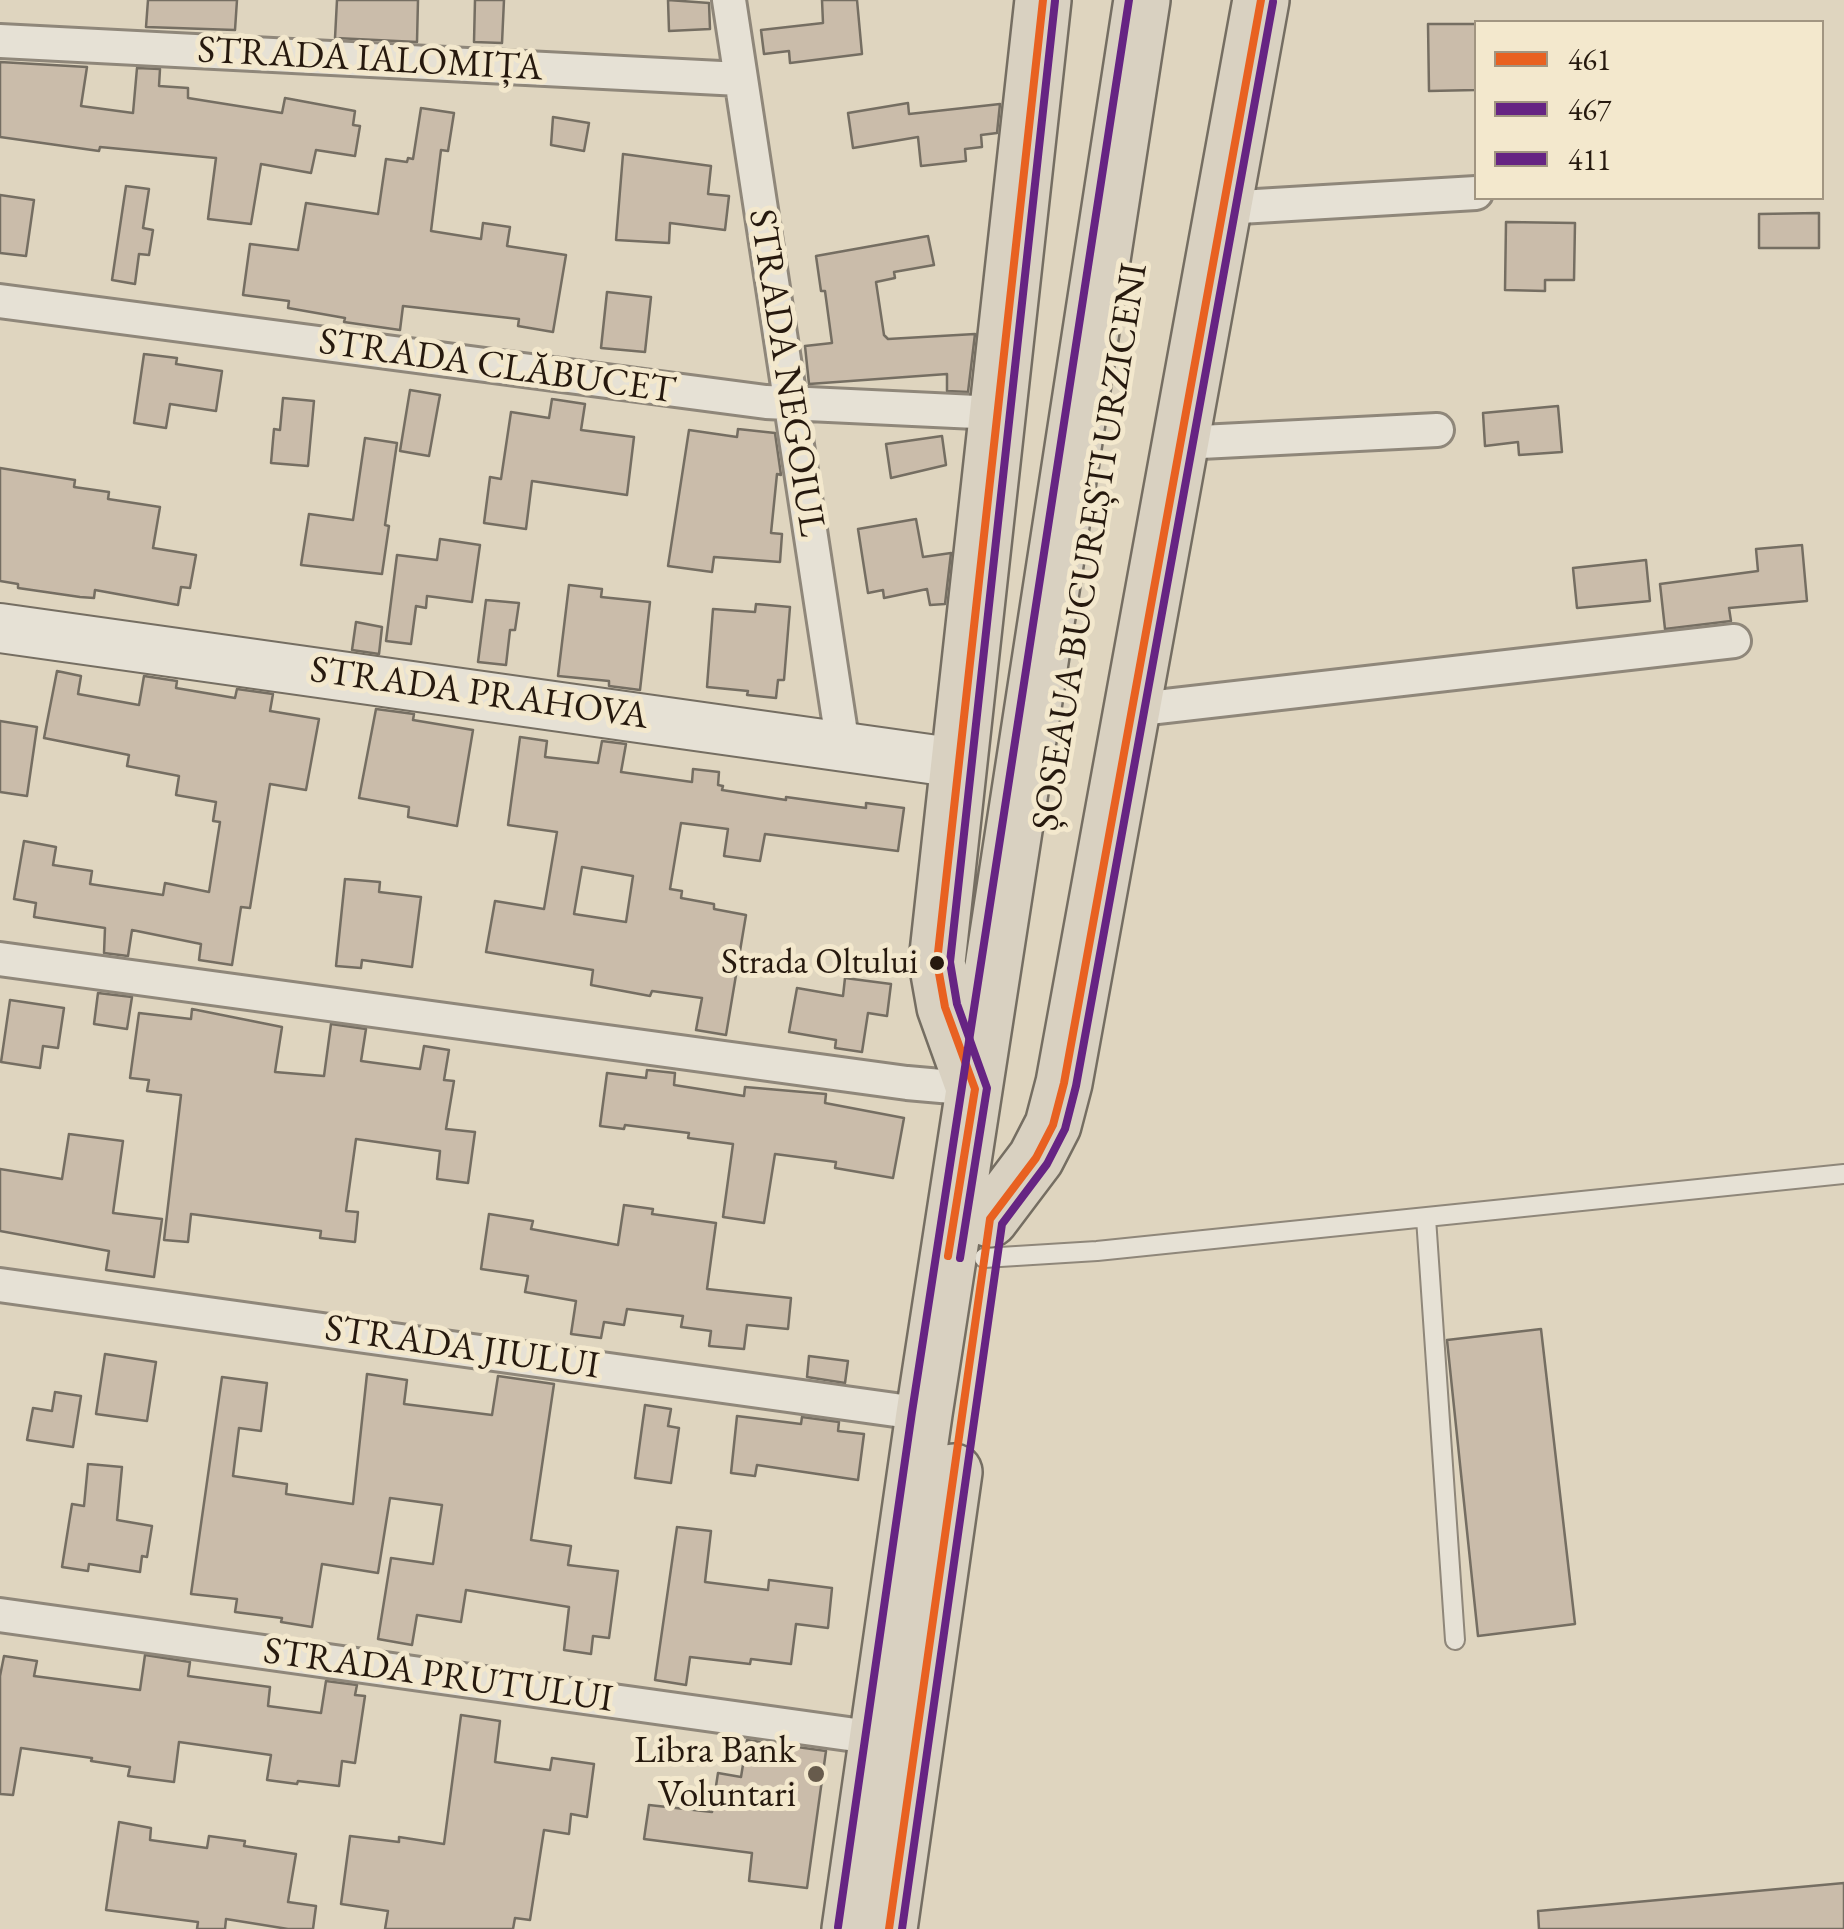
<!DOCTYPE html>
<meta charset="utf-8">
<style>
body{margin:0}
#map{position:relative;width:1844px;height:1929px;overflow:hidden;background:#dfd5bf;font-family:"EB Garamond",serif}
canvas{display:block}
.legend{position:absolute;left:1474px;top:20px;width:350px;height:180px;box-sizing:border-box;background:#f3e8cd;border:2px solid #a19581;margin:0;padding:12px 18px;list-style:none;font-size:30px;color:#26190e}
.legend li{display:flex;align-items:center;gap:20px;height:50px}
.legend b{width:50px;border:2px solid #a19581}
</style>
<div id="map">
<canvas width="1844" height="1929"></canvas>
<ul class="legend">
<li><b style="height:12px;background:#e86121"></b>461</li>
<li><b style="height:12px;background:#662483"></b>467</li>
<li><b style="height:12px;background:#662483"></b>411</li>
</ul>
</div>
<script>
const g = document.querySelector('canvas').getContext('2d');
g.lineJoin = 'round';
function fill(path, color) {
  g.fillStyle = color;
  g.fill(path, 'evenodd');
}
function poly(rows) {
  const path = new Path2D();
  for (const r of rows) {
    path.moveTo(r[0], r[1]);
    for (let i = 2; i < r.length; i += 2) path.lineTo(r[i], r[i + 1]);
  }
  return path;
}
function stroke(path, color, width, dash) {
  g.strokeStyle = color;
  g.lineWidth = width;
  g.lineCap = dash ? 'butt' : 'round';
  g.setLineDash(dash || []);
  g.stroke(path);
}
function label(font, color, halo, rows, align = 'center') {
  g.font = font + ' "EB Garamond",serif';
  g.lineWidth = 10;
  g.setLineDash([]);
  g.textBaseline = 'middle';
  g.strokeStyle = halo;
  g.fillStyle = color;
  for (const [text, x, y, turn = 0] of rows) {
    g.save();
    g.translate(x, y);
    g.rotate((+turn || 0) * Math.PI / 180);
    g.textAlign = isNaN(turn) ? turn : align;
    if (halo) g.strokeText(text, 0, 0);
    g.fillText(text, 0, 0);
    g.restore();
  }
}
const building = poly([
 [148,0,237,0,235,30,146,27,148,0],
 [337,0,418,0,417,42,335,38,337,0],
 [475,0,504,0,502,43,474,42,475,0],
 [668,0,709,3,710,29,669,31,668,0],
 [822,0,857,0,862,54,790,63,789,51,764,54,761,30,823,23,822,0],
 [1428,24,1476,24,1476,90,1429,91,1428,24],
 [0,62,87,67,81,106,133,113,137,68,160,69,159,86,188,88,188,98,282,113,285,98,355,111,353,125,360,126,355,156,316,150,311,173,261,164,251,224,208,219,216,158,100,147,99,151,0,137,0,62],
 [908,103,909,114,1000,104,997,133,981,135,982,147,965,149,966,161,921,166,918,137,853,148,848,113,908,103],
 [421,108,454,113,448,151,441,150,431,231,481,239,483,223,510,227,507,246,566,255,553,332,518,326,519,319,403,306,400,330,344,322,345,318,288,308,289,301,243,295,250,244,298,250,306,203,378,214,386,159,407,162,408,158,413,159,421,108],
 [553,117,589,123,584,151,551,145,553,117],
 [623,154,711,166,708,194,729,196,725,230,670,223,669,243,616,240,623,154],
 [126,186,149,189,143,228,153,230,149,255,139,254,135,284,112,280,126,186],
 [0,195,34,200,26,256,0,253,0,195],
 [1819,213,1819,248,1759,248,1759,214,1819,213],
 [1506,222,1575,223,1574,280,1545,280,1545,291,1505,290,1506,222],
 [928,236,934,265,894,272,895,278,876,282,884,335,888,339,975,334,968,392,947,391,947,374,809,384,805,346,832,343,825,291,821,291,816,256,928,236],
 [607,292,651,297,645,352,601,348,607,292],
 [144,354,177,358,176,364,222,371,216,411,170,404,166,428,134,423,144,354],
 [410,390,440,395,429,456,400,451,410,390],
 [283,398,314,401,308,466,271,463,274,429,280,430,283,398],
 [552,399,585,404,581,430,634,437,627,495,532,481,526,529,484,523,490,477,501,479,511,412,549,418,552,399],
 [1558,406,1562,452,1519,455,1518,442,1485,446,1483,413,1558,406],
 [738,429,775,433,781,475,777,474,771,533,782,534,780,562,714,557,712,572,668,566,689,430,737,437,738,429],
 [942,436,946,465,891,478,886,444,942,436],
 [365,438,397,443,385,525,389,526,382,574,301,565,309,514,353,520,365,438],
 [0,468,75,480,74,487,109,492,108,499,160,507,153,548,196,555,190,588,181,587,178,605,95,590,94,598,80,597,18,588,18,584,0,581,0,468],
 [916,519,923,557,951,553,945,604,930,605,927,589,884,598,883,590,868,593,858,529,916,519],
 [440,539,480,545,472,602,427,596,426,608,416,606,411,644,386,641,397,555,437,560,440,539],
 [1802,545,1807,601,1729,608,1731,621,1665,629,1660,584,1758,571,1756,549,1802,545],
 [1646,560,1650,601,1577,608,1573,568,1646,560],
 [569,585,602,589,601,597,650,602,640,690,609,686,609,681,558,676,569,585],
 [486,600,519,603,515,630,510,630,506,665,478,662,486,600],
 [756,604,790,607,784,680,778,680,776,698,747,695,748,691,707,687,713,609,755,612,756,604],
 [356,622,382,627,379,654,352,650,356,622],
 [57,671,81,676,78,694,139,705,144,676,177,681,176,688,235,698,237,689,273,694,270,711,319,719,306,790,270,784,250,908,241,907,232,965,199,960,201,944,132,930,128,956,104,953,105,928,34,917,36,903,14,899,24,841,56,847,53,865,92,871,90,884,163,895,165,883,209,892,220,822,213,821,216,802,176,795,179,776,127,766,129,755,44,738,57,671],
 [376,709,414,714,413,720,473,730,457,826,408,817,409,807,359,798,376,709],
 [0,721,37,727,27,796,0,792,0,721],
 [520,737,547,741,545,757,598,763,602,741,626,744,621,772,692,782,693,769,719,772,718,785,723,786,722,790,786,800,786,797,866,808,866,803,904,808,898,851,765,834,760,861,724,856,728,829,681,823,670,889,682,891,681,898,714,904,714,909,746,915,726,1035,696,1030,702,998,652,991,650,996,591,985,593,970,486,952,495,901,544,909,557,832,508,825,520,737],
 [582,867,633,876,626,922,574,914,582,867],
 [345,879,380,882,379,892,421,897,412,967,362,960,361,968,336,966,345,879],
 [845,978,891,984,887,1016,868,1013,862,1052,835,1048,836,1040,789,1032,797,988,843,996,845,978],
 [98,993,132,997,127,1029,94,1024,98,993],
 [10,1000,64,1008,58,1048,43,1046,40,1068,1,1062,10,1000],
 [192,1009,282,1027,275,1072,324,1076,331,1024,366,1029,361,1061,420,1069,424,1046,449,1050,444,1080,454,1081,446,1129,475,1132,468,1183,437,1179,440,1151,356,1139,346,1211,358,1212,355,1242,320,1238,321,1231,191,1214,188,1242,164,1240,181,1095,147,1091,149,1080,130,1078,139,1013,191,1019,192,1009],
 [647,1070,675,1073,674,1085,744,1096,745,1087,826,1094,825,1103,904,1118,893,1178,835,1168,836,1162,775,1154,764,1223,723,1217,733,1144,688,1138,689,1133,625,1125,624,1129,600,1126,607,1073,646,1078,647,1070],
 [69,1134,123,1141,113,1213,162,1219,154,1277,106,1270,109,1251,0,1231,0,1169,62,1179,69,1134],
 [624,1205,653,1209,652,1214,716,1223,707,1289,791,1298,788,1329,747,1325,744,1349,709,1346,711,1331,681,1327,683,1316,627,1309,624,1325,604,1322,601,1338,571,1334,576,1301,525,1292,528,1276,481,1269,489,1214,533,1221,531,1229,618,1245,624,1205],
 [1541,1329,1575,1624,1478,1636,1447,1340,1541,1329],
 [105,1354,156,1362,147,1421,96,1414,105,1354],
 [809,1356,848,1361,845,1383,807,1377,809,1356],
 [367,1374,407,1380,404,1404,492,1415,498,1376,554,1384,531,1540,571,1546,568,1565,618,1571,609,1638,593,1636,591,1654,564,1650,569,1607,466,1590,461,1622,417,1615,412,1645,378,1639,391,1558,433,1564,442,1505,390,1498,378,1573,322,1564,312,1627,281,1622,282,1618,235,1612,237,1599,191,1594,222,1377,267,1383,261,1431,239,1428,233,1476,287,1484,286,1494,353,1504,367,1374],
 [55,1392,81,1396,73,1447,27,1440,33,1408,52,1411,55,1392],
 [645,1405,671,1409,668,1426,679,1428,671,1483,635,1478,645,1405],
 [737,1416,801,1424,802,1417,839,1422,838,1431,864,1434,858,1480,757,1465,755,1476,731,1473,737,1416],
 [88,1464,122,1467,117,1520,152,1526,147,1557,142,1556,140,1572,89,1564,88,1571,62,1567,72,1504,84,1506,88,1464],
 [677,1527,711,1531,705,1582,768,1590,769,1580,832,1588,828,1628,796,1624,791,1664,751,1659,750,1664,690,1657,686,1685,655,1680,677,1527],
 [145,1655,190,1662,188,1676,270,1687,268,1706,321,1713,326,1681,357,1685,355,1695,365,1696,355,1763,342,1761,339,1786,298,1781,297,1784,267,1780,271,1755,179,1742,174,1782,128,1776,130,1767,91,1761,92,1758,21,1748,13,1795,0,1794,0,1676,4,1656,37,1661,34,1676,140,1690,145,1655],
 [461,1715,500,1721,495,1762,550,1770,552,1758,594,1764,587,1817,571,1814,569,1834,544,1830,530,1920,515,1918,513,1929,385,1929,388,1911,341,1904,350,1836,399,1842,399,1837,444,1844,461,1715],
 [747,1740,826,1751,807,1888,749,1881,752,1853,644,1839,649,1805,712,1812,718,1773,741,1777,747,1740],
 [119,1822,151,1828,150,1840,207,1848,209,1836,245,1841,244,1846,296,1854,288,1902,316,1906,313,1929,288,1929,226,1919,225,1929,197,1929,198,1922,106,1910,119,1822],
 [1844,1883,1844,1929,1539,1929,1538,1911,1844,1883]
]);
const lane = poly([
 [1426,1218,1455,1640],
 [984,1258,1097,1251,1844,1174]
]);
const street = poly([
 [729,0,843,746],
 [0,41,740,79],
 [1223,208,1476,193],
 [0,301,766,402,997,413],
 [1181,443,1437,430],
 [1131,710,1734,641],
 [0,959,907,1083,975,1089],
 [0,1285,924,1414],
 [0,1615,877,1738]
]);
const secondary = poly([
 [0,628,958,763]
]);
const highway = poly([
 [973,1085,945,1007,937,962,1043,0],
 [990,1219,1036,1158,1053,1125,1064,1083,1261,0],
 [850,1929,924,1414,1142,0],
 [889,1929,954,1472]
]);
const bus1 = poly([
 [948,1256,975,1089,945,1007,937,962,1043,0],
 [889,1929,990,1219,1036,1158,1053,1125,1064,1083,1261,0]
]);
const bus2 = poly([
 [960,1258,987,1088,957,1004,950,962,1055,1],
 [902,1929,1002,1224,1047,1164,1065,1129,1076,1086,1273,2]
]);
const bus3 = poly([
 [838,1927,912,1412,1129,0]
]);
const markers = [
 [937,963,9,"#26190e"],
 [816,1774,10,"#675b4c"]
];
const busNames = [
 ["Strada Oltului",918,963]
];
const streetNames = [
 ["STRADA IALOMIȚA",370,60,3],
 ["STRADA CLĂBUCET",497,367,8],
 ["STRADA NEGOIUL",786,373,81],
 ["ȘOSEAUA BUCUREȘTI URZICENI",1091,547,-81],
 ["STRADA PRAHOVA",479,694,8],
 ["STRADA JIULUI",462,1348,8],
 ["STRADA PRUTULUI",438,1676,8]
];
const poiNames = [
 ["Libra Bank",796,1752],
 ["Voluntari",796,1796]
];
fill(building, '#cabcaa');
stroke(building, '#756e62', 2.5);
stroke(lane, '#8f877a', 22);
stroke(street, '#8f877a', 38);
stroke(secondary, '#756e62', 52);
stroke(highway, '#756e62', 60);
stroke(lane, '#e6e1d5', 18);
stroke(street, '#e6e1d5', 32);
stroke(secondary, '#e6e1d5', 48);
stroke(highway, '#d9d1c1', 55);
stroke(bus1, '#e86121', 8);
stroke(bus2, '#662483', 8);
stroke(bus3, '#662483', 8);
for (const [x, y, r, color] of markers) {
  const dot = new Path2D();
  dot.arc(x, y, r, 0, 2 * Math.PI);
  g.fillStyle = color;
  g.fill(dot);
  stroke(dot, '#f3e8cd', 4);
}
label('36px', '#26190e', '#f3e8cd', busNames, 'right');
label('38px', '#26190e', '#f3e8cd', streetNames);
label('38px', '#26190e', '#f3e8cd', poiNames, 'right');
</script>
